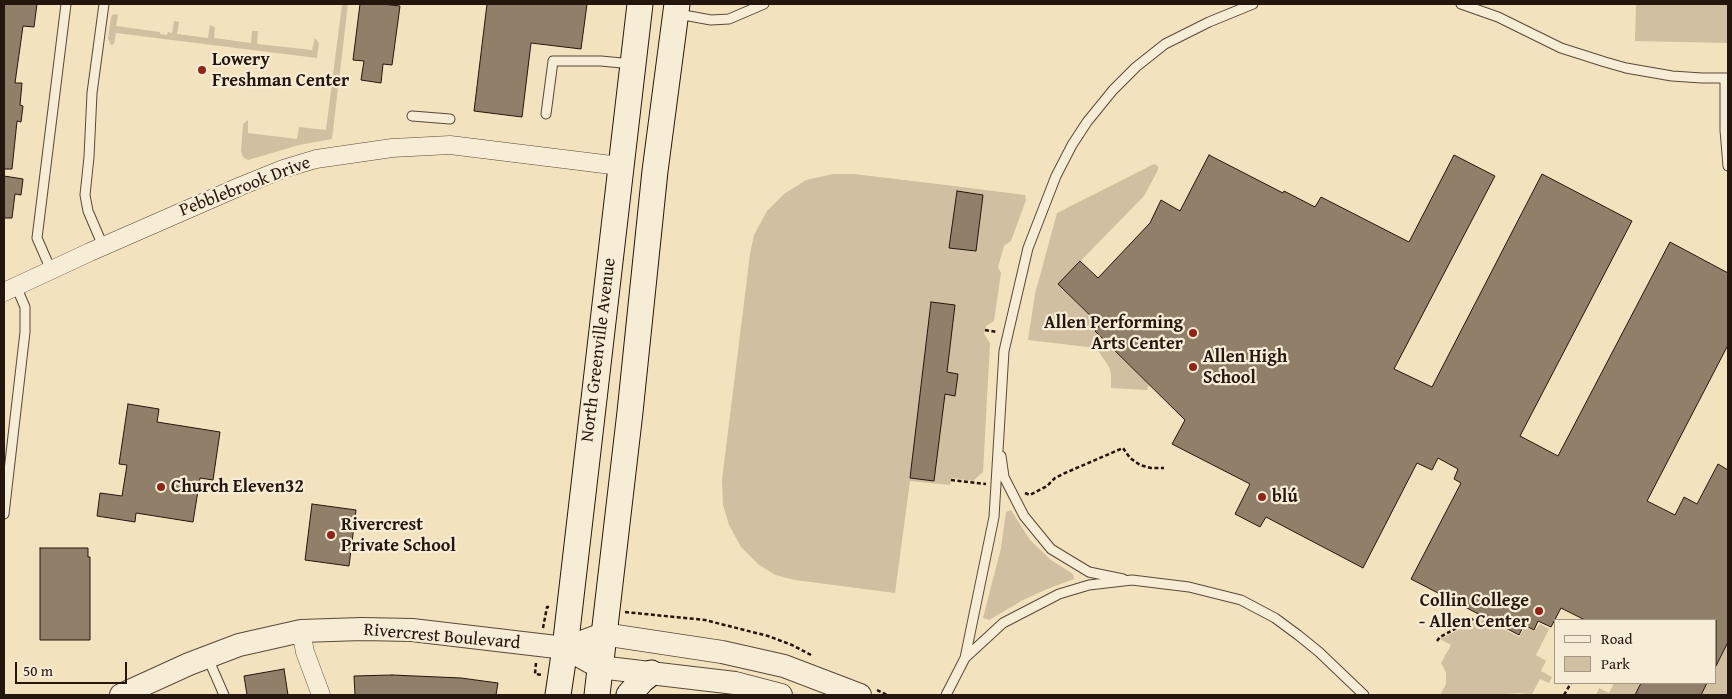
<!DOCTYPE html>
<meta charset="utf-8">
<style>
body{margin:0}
#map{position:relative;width:1732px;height:699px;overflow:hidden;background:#f3e2be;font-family:"Gentium Book Plus",serif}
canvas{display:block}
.frame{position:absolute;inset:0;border:5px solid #25160d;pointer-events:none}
.legend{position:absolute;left:1554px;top:619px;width:162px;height:65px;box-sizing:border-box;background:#f7ecd5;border:1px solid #a39685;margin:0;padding:6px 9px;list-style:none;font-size:15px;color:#25160d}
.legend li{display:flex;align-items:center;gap:10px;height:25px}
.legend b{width:25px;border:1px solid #a39685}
.scale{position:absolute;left:15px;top:662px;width:112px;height:22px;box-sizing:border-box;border:2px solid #25160d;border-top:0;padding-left:6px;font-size:15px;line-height:18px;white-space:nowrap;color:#25160d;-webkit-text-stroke:4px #f7ecd5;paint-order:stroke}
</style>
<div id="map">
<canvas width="1732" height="699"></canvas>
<div class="frame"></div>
<ul class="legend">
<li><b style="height:6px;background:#f7ecd5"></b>Road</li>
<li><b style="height:14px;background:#d0bfa0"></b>Park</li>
</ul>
<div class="scale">50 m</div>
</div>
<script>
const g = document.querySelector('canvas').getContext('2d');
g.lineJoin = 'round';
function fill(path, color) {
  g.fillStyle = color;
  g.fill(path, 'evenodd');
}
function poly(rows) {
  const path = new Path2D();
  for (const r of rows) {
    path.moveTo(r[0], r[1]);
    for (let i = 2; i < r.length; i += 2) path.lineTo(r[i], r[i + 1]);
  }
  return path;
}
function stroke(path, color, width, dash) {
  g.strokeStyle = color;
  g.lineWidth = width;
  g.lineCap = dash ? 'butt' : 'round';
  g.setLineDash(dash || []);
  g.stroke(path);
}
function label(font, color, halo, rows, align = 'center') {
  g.font = font + ' "Gentium Book Plus",serif';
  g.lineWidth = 4.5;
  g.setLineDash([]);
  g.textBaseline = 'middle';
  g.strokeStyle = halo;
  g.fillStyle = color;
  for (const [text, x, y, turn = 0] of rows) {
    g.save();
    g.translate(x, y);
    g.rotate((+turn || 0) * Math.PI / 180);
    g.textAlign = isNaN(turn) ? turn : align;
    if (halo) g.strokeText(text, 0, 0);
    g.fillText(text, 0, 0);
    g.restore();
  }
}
const green = poly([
 [342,4,348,4,332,139,299,145,248,160,243,157,241,151,243,124,248,120,248,133,297,139,299,127,326,130],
 [1636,4,1728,4,1728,43,1635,41],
 [116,14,118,15,116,26,160,32,160,34,167,35,168,32,172,33,174,21,179,22,177,34,208,38,210,25,215,27,214,38,251,43,252,31,258,31,257,44,312,50,315,38,319,43,317,58,116,33,114,44,111,45,108,38,111,18,112,15],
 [1154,164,1158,166,1158,170,1144,196,1058,284,1100,325,1095,331,1149,385,1147,390,1111,388,1111,374,1109,367,1099,352,1087,347,1028,340,1035,294,1057,213],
 [833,174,854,174,946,185,1025,195,1026,200,1011,241,1004,246,998,267,1001,273,994,321,986,326,984,334,990,343,983,472,973,481,952,478,950,485,910,481,895,593,795,580,775,575,758,564,741,547,729,525,723,505,722,480,750,254,754,235,767,211,784,194,806,180],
 [1011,510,1030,540,1051,560,1073,574,1074,579,1047,589,1023,600,989,620,983,618,1001,548,1006,512],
 [1482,618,1519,637,1525,627,1534,631,1540,624,1549,629,1536,655,1546,661,1541,671,1552,677,1549,683,1540,679,1532,694,1518,693,1494,695,1440,695,1446,684,1446,672,1441,663,1451,645,1440,639],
 [1728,642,1728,695,1700,695,1707,683,1716,683,1716,666],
 [1614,683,1640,683,1638,688,1652,695,1596,695,1599,688,1609,693]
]);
const building = poly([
 [4,4,37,4,34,27,23,26,15,83,22,83,20,105,23,106,21,122,17,121,12,169,4,169,4,4],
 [360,4,382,4,400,6,392,65,383,64,381,83,361,80,364,61,353,60,360,4],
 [487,4,587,4,581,49,531,43,522,117,474,111,487,4],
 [1209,155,1283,193,1284,191,1315,207,1321,197,1409,242,1454,155,1495,176,1394,369,1432,387,1542,174,1632,221,1520,436,1558,456,1670,242,1728,273,1728,345,1647,501,1675,515,1684,497,1697,504,1718,464,1728,470,1728,642,1716,666,1716,620,1585,620,1561,608,1551,627,1538,621,1534,630,1524,625,1519,635,1411,579,1461,483,1454,479,1458,469,1438,458,1432,470,1417,463,1363,568,1266,517,1260,527,1235,514,1250,484,1172,444,1185,420,1095,331,1100,325,1058,284,1080,261,1098,278,1150,223,1161,200,1180,211,1209,155],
 [4,176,23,179,21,195,15,194,12,218,4,218,4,176],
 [957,191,983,195,976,251,949,248,957,191],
 [931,302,955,305,947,372,958,374,955,396,945,394,934,481,910,478,931,302],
 [128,404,159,409,157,422,220,432,213,480,200,478,193,522,136,513,135,522,97,516,100,493,122,496,127,465,119,464,128,404],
 [312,504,356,510,349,566,305,560,312,504],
 [40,548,88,548,88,557,90,557,90,640,40,640,40,548],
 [284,669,288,695,247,695,244,676,284,669],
 [392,675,461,678,498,683,496,695,355,695,354,676,392,675],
 [1641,683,1707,683,1701,695,1635,695,1641,683]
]);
const path = poly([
 [985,330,997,332],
 [951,480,986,484],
 [1025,493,1030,495,1047,486,1055,478,1065,473,1123,448,1130,458,1140,465,1151,468,1164,468],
 [625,612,705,620,768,636,792,645,811,655],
 [543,628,547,607,550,607],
 [1437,641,1440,637,1479,616],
 [536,663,535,674,543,675],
 [877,690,887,695],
 [1564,695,1571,683]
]);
const service = poly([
 [1461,4,1498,17,1561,48,1605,62,1626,68,1672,76,1702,78,1728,78],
 [678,14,711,20,729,19,764,4],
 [1725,78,1725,130,1728,166],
 [546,114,553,61,601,61,632,64],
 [412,116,450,119],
 [103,246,88,211,85,195,89,157,92,93,104,4],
 [51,270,37,238,66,4],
 [1001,456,1004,477,1024,516,1051,549,1089,572,1123,579],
 [4,514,25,332,25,307,16,286],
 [207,656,224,695],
 [965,658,994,517,1004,351,1028,248,1056,176,1072,145,1087,122,1113,90,1136,67,1165,44,1209,22,1253,4],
 [946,695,965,658,1003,623,1059,594,1089,585,1132,580,1189,587,1241,600,1275,618,1298,635,1319,652,1364,695]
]);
const minor = poly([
 [4,292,90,252,241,186,283,169,316,159,392,148,450,145,620,166],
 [301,631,305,652,321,695]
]);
const tertiary = poly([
 [565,648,603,634,722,652,784,666,860,695],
 [121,695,189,664,239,645,301,631,362,629,412,630,565,648,599,667,735,683,781,695]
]);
const secondary = poly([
 [558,695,565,648,640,4],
 [597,695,630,412,655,171,677,4],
 [629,695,642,680,651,673]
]);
const markers = [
 [202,70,5,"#8f2418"],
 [1193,333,5,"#8f2418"],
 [1193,367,5,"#8f2418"],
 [161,487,5,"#8f2418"],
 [1262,497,5,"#8f2418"],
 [331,535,5,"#8f2418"],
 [1539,611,5,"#8f2418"]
];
const poiNames = [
 ["Lowery",212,60],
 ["Freshman Center",212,81],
 ["Allen Performing",1183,323,"right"],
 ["Arts Center",1183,344,"right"],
 ["Allen High",1203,357],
 ["School",1203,378],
 ["Church Eleven32",171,487],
 ["blú",1272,497],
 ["Rivercrest",341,525],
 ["Private School",341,546],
 ["Collin College",1529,601,"right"],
 ["- Allen Center",1529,622,"right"]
];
const streetNames = [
 ["Pebblebrook Drive",245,187,-21],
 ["North Greenville Avenue",599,350,-83],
 ["Rivercrest Boulevard",442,637,5]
];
fill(green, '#d0bfa0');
fill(building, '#908069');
stroke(building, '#25160d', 1);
stroke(service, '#584939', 11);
stroke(minor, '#584939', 19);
stroke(tertiary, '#584939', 24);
stroke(secondary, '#25160d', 27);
stroke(path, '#25160d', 2.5, [4, 2.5]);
stroke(service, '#f7ecd5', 9);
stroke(minor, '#f7ecd5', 18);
stroke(tertiary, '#f7ecd5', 22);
stroke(secondary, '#f7ecd5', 25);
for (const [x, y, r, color] of markers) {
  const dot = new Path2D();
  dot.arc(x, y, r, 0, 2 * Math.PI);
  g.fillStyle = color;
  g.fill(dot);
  stroke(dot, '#f7ecd5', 2);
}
label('bold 18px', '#25160d', '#f7ecd5', poiNames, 'left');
label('18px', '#25160d', '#f7ecd5', streetNames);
</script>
